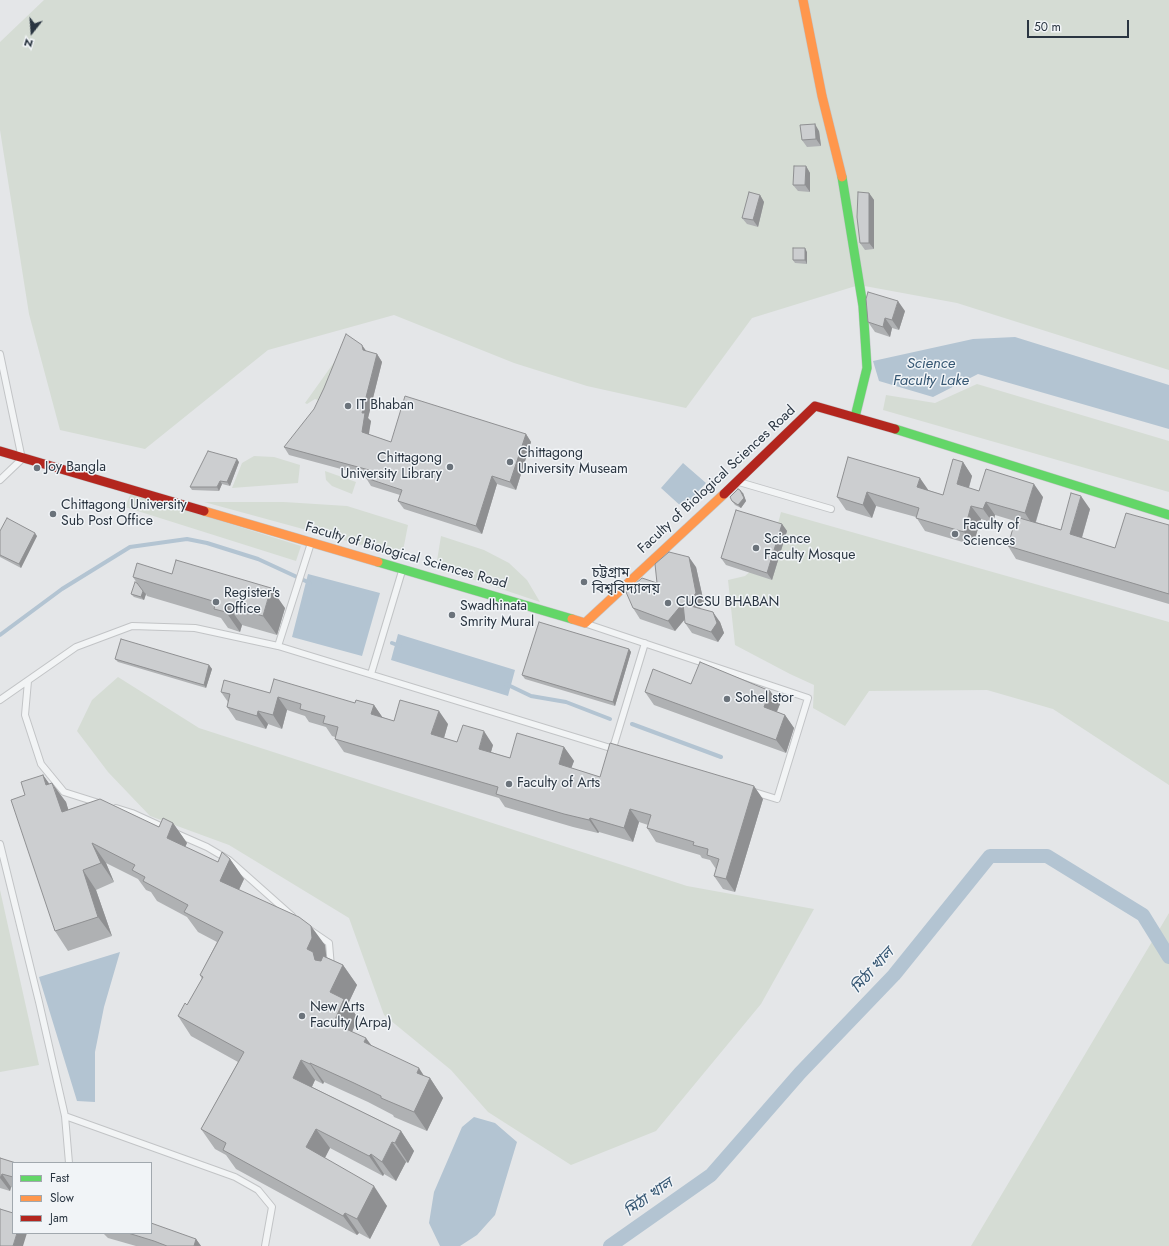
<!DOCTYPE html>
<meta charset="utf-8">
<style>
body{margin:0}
#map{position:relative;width:1169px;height:1246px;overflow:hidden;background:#e4e6e8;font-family:Jost,sans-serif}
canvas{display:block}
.legend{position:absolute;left:12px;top:1162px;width:140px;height:72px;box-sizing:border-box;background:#f1f4f7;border:1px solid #a1a8ae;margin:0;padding:5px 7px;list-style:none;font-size:12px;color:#2a3541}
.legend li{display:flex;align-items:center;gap:8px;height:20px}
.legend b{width:20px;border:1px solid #a1a8ae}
.north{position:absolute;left:12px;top:12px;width:40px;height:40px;-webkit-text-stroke:3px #f1f4f7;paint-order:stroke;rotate:197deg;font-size:11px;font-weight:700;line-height:16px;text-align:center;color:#2a3541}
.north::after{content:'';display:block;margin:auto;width:14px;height:18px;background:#2a3541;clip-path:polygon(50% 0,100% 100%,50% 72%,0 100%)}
.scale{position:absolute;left:1027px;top:20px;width:102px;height:18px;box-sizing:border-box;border:2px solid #2a3541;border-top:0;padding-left:5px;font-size:12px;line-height:14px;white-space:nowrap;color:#2a3541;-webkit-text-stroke:3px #f1f4f7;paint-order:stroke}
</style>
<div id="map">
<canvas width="1169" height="1246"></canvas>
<ul class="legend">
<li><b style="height:5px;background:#63d668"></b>Fast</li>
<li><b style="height:5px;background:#ff974d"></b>Slow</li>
<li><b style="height:5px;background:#b3261e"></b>Jam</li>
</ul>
<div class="north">N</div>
<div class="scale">50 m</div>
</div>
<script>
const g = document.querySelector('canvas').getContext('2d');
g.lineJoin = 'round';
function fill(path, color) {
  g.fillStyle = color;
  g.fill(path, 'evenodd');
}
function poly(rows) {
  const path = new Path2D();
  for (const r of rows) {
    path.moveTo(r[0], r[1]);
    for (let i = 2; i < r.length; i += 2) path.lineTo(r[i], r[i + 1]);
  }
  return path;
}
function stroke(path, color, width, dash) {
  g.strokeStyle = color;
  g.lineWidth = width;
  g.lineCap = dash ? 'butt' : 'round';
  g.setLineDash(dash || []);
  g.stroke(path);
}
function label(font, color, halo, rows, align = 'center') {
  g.font = font + ' Jost,"Noto Sans Bengali",sans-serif';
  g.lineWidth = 3;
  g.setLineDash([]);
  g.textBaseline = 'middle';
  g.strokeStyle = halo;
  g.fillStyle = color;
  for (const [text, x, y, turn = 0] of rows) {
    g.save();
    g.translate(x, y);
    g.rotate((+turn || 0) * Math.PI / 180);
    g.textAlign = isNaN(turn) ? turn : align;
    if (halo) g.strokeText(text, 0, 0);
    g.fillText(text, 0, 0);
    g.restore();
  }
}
const green = poly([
 [44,0,1169,0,1169,370,957,303,859,285,752,318,686,408,587,386,514,363,394,315,268,350,145,449,60,430,29,314,0,130,0,42],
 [335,361,340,363,320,401,315,399,307,404,305,403],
 [977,384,1169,441,1169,492,883,410,886,395,935,403],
 [254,456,274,457,300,465,298,483,232,488,242,463],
 [325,471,356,482,352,494,332,486,326,480],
 [131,493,301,546,296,561,125,507],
 [204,502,284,502,347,506,408,525,402,556],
 [781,512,1169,622,1169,785,1053,709,987,690,869,691,845,726,813,708,814,685,790,674,735,645,728,580,745,576,770,554],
 [441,536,484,550,509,563,527,580,540,602,436,567],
 [118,677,199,728,687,886,814,909,761,1004,656,1131,571,1165,488,1112,451,1070,384,1015,349,918,229,845,150,816,108,772,77,731,92,700],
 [0,890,39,1065,0,1072],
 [1169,913,1169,1246,971,1246]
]);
const water = poly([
 [1015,337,1169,385,1169,429,978,374,933,397,879,381,873,361,973,339],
 [683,463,706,483,683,508,661,488],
 [308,574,380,593,362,656,292,637],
 [398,634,515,670,508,696,391,660],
 [120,952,104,1007,95,1052,95,1102,77,1101,39,977],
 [474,1117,495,1123,517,1142,495,1215,477,1235,460,1246,440,1246,429,1223,434,1192,462,1127]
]);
const stream = poly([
 [0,635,62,589,130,547,187,539,207,543,258,559,310,583],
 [392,643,400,646],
 [506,684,531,696,566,702,610,719],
 [632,724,721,757]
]);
const canal = poly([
 [610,1246,711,1175,800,1073,894,975,990,856,1047,856,1143,915,1169,957]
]);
const lane = poly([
 [0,354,22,459,0,480],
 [739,482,831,509],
 [587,624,808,698,777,799,751,791],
 [278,646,311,543],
 [371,674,402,571],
 [28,681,25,715,41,764,64,792,102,804],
 [0,700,76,647,132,626,195,628,278,646,617,750],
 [613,748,645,643],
 [116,808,132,813,167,829],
 [175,833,207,847,229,860,292,916],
 [0,844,39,1002,65,1116,235,1177,258,1190,272,1207,265,1246],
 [310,930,329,943,331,967],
 [65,1116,69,1163]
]);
const fast = poly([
 [842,177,863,306,867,368,855,417],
 [895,429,1169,515],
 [378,562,572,619]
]);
const slow = poly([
 [803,0,822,96,842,177],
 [204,511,378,562],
 [572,619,585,623,724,494]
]);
const jam = poly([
 [0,451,204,511],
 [724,494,815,406,895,429]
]);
const wall = poly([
 [819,131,821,146,807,147,802,140],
 [806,166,810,173,810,192,798,191,793,185],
 [869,193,874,200,874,249,865,250,860,243],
 [760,195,764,202,758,227,747,224,742,218],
 [807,252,807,264,795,263,793,260],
 [905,311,899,330,892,328,890,337,875,332,868,322],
 [367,352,377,354,382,362,368,418,371,421,368,434,391,442,526,434,531,442,516,490,497,484,482,534,404,509,398,501,400,495,371,486,366,478,367,476,289,455,284,447],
 [848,457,928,490,943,495,963,462,972,476,969,488,979,491,1043,497,1036,522,1061,530,1090,509,1082,538,1115,548,1169,525,1169,604,1016,559,1008,546,1015,521,995,515,993,523,981,519,973,545,925,531,916,517,876,506,872,518,846,510,837,497],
 [239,462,230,486,222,484,219,491,192,490,190,487],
 [743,493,746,501,741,508,735,505,732,501],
 [782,524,787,531,772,580,726,565,721,558],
 [0,531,37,536,21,568,0,557],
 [696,567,704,603,699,608,720,622,724,633,718,642,692,633,685,623,685,619,675,631,640,619,633,608,657,583],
 [133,577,285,608,277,635,242,625,240,632,228,628,221,618,147,596,146,594,144,600,134,597,131,594,137,583],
 [629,649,631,652,615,706,525,679,522,675],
 [115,659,209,665,212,669,206,688,118,662],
 [691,684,770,691,780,704,777,712,785,715,794,728,786,753,654,705,645,692],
 [221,692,270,693,374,705,382,717,394,721,448,724,444,738,457,742,493,745,491,752,510,758,564,747,574,761,571,768,600,777,763,799,735,892,723,889,714,876,716,869,710,860,702,858,700,855,656,842,647,828,648,825,639,822,633,842,599,832,598,833,573,827,505,807,499,798,344,752,335,739,335,737,332,736,326,727,309,722,305,716,287,710,282,729,268,724,266,729,236,720,227,707,228,702],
 [43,775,49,784,66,802,68,810,159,827,173,823,187,843,185,847,218,862,230,859,244,879,239,890,325,945,326,957,343,965,357,985,348,1004,358,1018,352,1032,371,1046,424,1076,430,1078,443,1098,427,1131,394,1117,393,1115,368,1102,324,1082,323,1084,315,1080,312,1087,401,1131,414,1151,408,1163,406,1162,396,1181,384,1174,383,1176,330,1148,325,1158,387,1206,370,1239,359,1233,357,1235,236,1169,226,1155,215,1149,201,1129,238,1062,191,1036,178,1016,187,1005,202,979,200,975,217,942,198,932,187,917,157,901,151,892,146,890,138,879,106,863,114,882,96,890,112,936,68,951,55,931,25,795],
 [0,1158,13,1163,13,1188,11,1187,10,1191,0,1188],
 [103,1233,151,1233,196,1239,201,1246,136,1246,108,1238]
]);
const shadedWall = poly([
 [815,124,819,131,821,146,816,139],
 [806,166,810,173,810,192,805,185],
 [869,193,874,200,874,249,869,243],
 [760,195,764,202,758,227,753,220],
 [805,248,807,252,807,264,805,260],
 [898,301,905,311,899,330,892,320],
 [885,318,892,328,890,337,883,327],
 [362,345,367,352,363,350],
 [377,354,382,362,368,418,371,421,368,440,362,432,362,413],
 [526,434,531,442,516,490,510,482],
 [237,459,239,462,230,486,227,482],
 [963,462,972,476,966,497,957,484],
 [492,476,497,484,482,534,476,526],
 [920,478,929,491,917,487],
 [220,481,222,484,219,491,217,487],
 [1034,484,1043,497,1034,527,1025,513],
 [740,490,743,493,746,501,741,508,738,505],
 [867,492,876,506,872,518,863,505],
 [1081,496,1090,509,1079,547,1070,534],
 [986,502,995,515,993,523,983,509],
 [971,506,981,519,973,545,964,532],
 [782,524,787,531,772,580,767,573],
 [35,533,37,536,21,568,19,564],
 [689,557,696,567,704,603,694,615,687,605],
 [271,588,285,608,277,635,263,616],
 [143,591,146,594,144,600,141,597],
 [683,603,690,613,675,631,668,621],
 [228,606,242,625,240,632,226,612],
 [713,612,720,622,724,633,718,642,711,632],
 [629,649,631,652,615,706,613,702],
 [209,665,212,669,206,688,204,685],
 [770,691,780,704,773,720,764,707],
 [278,697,287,710,282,729,273,715],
 [374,705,383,718,371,714],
 [258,711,268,724,266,729,257,716],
 [439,711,448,724,441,748,431,734],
 [785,715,794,728,786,753,776,740],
 [484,731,493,745,488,762,479,749],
 [564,747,574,761,568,777,559,764],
 [43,775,56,793,52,783,66,802,75,831,62,812,46,785],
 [754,786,763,799,735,892,726,879],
 [630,809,639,822,633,842,624,828],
 [590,818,599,832,598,833,589,820],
 [173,823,187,843,180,858,167,838],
 [92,843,106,863,114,882,101,863],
 [230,859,244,879,234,900,220,881],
 [83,870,96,890,112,936,98,917],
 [311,926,325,945,329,980,307,949],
 [343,965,357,985,348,1004,358,1018,348,1041,335,1024,330,992],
 [366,1038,380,1057,364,1042],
 [301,1060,315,1080,307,1097,293,1078],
 [310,1063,324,1082,323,1084,310,1064],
 [419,1068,428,1082,430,1078,443,1098,427,1131,414,1112,417,1073],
 [316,1129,330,1148,320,1167,306,1147],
 [401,1131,414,1151,408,1163,395,1143],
 [392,1142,406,1162,396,1181,382,1162],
 [371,1154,384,1174,383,1176,369,1156],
 [2,1174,11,1187,10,1191,0,1178],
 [374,1186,387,1206,370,1239,357,1219],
 [345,1213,359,1233,357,1235,343,1216],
 [17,1233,27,1233,23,1246,13,1246],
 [196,1239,201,1246,194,1246]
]);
const building = poly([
 [815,124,816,139,802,140,800,125,815,124],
 [794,166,806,166,805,185,793,185,794,166],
 [749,192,760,195,753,220,742,218,749,192],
 [858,192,869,193,869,243,860,243,857,217,858,192],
 [793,248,805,248,805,260,793,260,793,248],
 [868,292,898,301,892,320,885,318,883,327,868,322,866,299,868,292],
 [346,334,362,345,363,350,377,354,362,413,365,413,362,432,391,442,405,396,526,434,510,482,492,476,476,526,398,501,402,490,366,478,369,470,284,447,314,409,324,388,346,334],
 [208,451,237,459,227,482,220,481,217,487,190,487,208,451],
 [848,457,920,478,917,487,943,495,953,459,963,462,957,484,979,491,986,469,1034,484,1025,513,986,502,983,509,971,506,964,532,916,518,919,508,867,492,863,505,837,497,848,457],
 [738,489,740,490,744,498,738,505,732,501,730,497,738,489],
 [1071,493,1081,496,1070,534,1115,548,1126,513,1169,525,1169,594,1008,546,1016,517,1061,530,1071,493],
 [736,510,782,524,767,573,721,558,736,510],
 [7,518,35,533,19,564,0,555,0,531,7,518],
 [669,552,689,557,696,593,687,605,713,612,717,623,711,632,685,623,683,603,668,621,633,608,626,592,642,578,657,583,655,564,669,552],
 [176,560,271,588,263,616,228,606,226,612,214,609,216,602,133,577,137,563,172,574,176,560],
 [135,582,137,583,143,591,141,597,131,594,135,582],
 [539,622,629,649,613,702,522,675,539,622],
 [121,639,209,665,204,685,115,659,121,639],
 [700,662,770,691,764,707,785,715,776,740,645,692,653,669,691,684,700,662],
 [274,679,355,703,356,700,374,705,371,714,394,721,400,700,439,711,431,734,457,742,463,725,484,731,479,749,510,758,517,733,564,747,559,764,600,777,610,743,754,786,726,879,714,876,719,859,707,855,708,849,693,845,694,842,647,828,651,815,630,809,624,828,590,818,589,820,564,814,496,794,498,787,335,739,338,727,323,723,325,716,300,709,301,704,278,697,273,715,258,711,257,716,227,707,230,694,221,692,224,680,270,693,274,679],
 [43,775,46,785,52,783,62,812,100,799,159,827,163,818,173,823,167,838,218,862,222,852,230,859,220,881,299,917,311,926,312,938,307,949,313,952,315,960,321,961,323,956,343,965,330,992,344,999,334,1022,335,1024,366,1038,364,1042,419,1068,417,1073,430,1078,414,1112,381,1098,381,1096,354,1083,310,1063,310,1064,301,1060,293,1078,401,1131,395,1143,392,1142,382,1162,371,1154,369,1156,316,1129,306,1147,374,1186,357,1219,345,1213,343,1216,223,1150,226,1143,201,1129,244,1052,178,1016,185,1003,187,1005,203,977,200,975,223,932,184,912,188,905,143,881,145,877,132,870,135,865,92,843,101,863,83,870,98,917,55,931,11,800,25,795,21,782,43,775],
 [0,1158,16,1163,13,1163,13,1177,2,1174,0,1178,0,1158],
 [0,1209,13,1213,13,1233,17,1233,13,1246,0,1246,0,1209],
 [151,1223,196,1239,194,1246,167,1246,154,1241,128,1233,151,1233,151,1223]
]);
const markers = [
 [348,406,4,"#6b737b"],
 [510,462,4,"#6b737b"],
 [450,467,4,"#6b737b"],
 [37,468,4,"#6b737b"],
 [53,514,4,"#6b737b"],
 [955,534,4,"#6b737b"],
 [756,548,4,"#6b737b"],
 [584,582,4,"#6b737b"],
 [216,602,4,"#6b737b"],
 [668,603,4,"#6b737b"],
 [452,615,4,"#6b737b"],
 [727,699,4,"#6b737b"],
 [509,784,4,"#6b737b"],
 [302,1016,4,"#6b737b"]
];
const poiNames = [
 ["IT Bhaban",356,406],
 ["Chittagong",518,454],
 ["University Museam",518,470],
 ["Chittagong",442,459,"right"],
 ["University Library",442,475,"right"],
 ["Joy Bangla",45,468],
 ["Chittagong University",61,506],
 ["Sub Post Office",61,522],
 ["Faculty of",963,526],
 ["Sciences",963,542],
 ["Science",764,540],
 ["Faculty Mosque",764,556],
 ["চট্টগ্রাম",592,574],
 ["বিশ্ববিদ্যালয়",592,590],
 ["Register's",224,594],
 ["Office",224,610],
 ["CUCSU BHABAN",676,603],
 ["Swadhinata",460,607],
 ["Smrity Mural",460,623],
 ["Sohel stor",735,699],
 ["Faculty of Arts",517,784],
 ["New Arts",310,1008],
 ["Faculty (Arpa)",310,1024]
];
const streetNames = [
 ["Faculty of Biological Sciences Road",717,480,-43],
 ["Faculty of Biological Sciences Road",406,556,16]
];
const waterNames = [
 ["Science",931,364],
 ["Faculty Lake",931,381],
 ["মিঠা খাল",873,971,-48],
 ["মিঠা খাল",649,1198,-35]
];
fill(green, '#d5dcd4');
fill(water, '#b3c4d2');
stroke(stream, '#b3c4d2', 4);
stroke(canal, '#b3c4d2', 14);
stroke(lane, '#c2c4c6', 8);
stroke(fast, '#c2c4c6', 10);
stroke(slow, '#c2c4c6', 10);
stroke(jam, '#c2c4c6', 10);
stroke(lane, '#f2f4f5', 6);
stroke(fast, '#63d668', 9);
stroke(slow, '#ff974d', 9);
stroke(jam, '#b3261e', 9);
fill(wall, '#afb1b3');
fill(shadedWall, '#8f9092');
fill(building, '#ccced0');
stroke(building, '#8f9092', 1);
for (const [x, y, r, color] of markers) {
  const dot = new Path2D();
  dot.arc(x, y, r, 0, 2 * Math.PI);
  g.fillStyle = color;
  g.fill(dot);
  stroke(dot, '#f1f4f7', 1.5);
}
label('14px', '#2a3541', '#f1f4f7', poiNames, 'left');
label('14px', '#2a3541', '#f1f4f7', streetNames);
label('italic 15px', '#365773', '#f1f4f7', waterNames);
</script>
